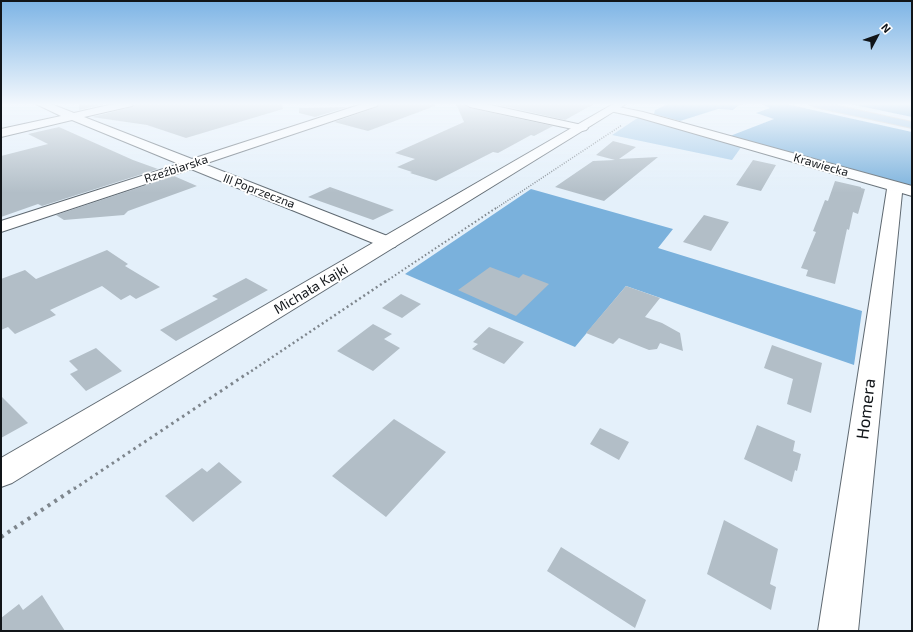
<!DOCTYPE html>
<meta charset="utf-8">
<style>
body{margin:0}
#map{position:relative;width:913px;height:632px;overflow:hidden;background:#e4f0fa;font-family:"Exo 2",sans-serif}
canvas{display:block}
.frame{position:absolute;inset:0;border:2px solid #111519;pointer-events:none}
.north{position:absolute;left:857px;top:16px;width:40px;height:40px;-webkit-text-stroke:3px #fff;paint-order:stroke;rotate:49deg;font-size:11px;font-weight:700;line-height:16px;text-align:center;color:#111519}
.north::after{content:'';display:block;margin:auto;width:14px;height:18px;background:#111519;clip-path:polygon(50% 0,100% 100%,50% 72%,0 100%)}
</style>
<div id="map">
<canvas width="913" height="632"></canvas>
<div class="frame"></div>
<div class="north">N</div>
</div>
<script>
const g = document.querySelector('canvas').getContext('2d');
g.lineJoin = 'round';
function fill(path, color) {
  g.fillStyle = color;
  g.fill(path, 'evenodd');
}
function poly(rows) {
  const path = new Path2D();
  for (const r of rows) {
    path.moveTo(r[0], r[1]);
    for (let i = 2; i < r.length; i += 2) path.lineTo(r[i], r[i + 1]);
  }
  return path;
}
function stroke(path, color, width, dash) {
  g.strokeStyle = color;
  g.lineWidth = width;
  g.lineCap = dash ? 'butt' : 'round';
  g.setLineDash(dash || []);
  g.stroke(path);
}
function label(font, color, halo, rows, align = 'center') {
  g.font = font + ' "Exo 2",sans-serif';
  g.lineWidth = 4;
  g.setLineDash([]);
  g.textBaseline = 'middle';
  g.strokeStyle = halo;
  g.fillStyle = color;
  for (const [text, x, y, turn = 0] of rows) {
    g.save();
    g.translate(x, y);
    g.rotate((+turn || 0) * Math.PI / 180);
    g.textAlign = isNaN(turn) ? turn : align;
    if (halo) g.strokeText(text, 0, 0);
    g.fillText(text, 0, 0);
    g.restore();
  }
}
const green = poly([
 [639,117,742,146,732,160,612,135]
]);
const forest = poly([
 [668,104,745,104,739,105,733,110,718,109,680,121,654,114,655,110],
 [761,104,786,104,912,132,912,187,730,136,774,119,756,113,770,108],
 [850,104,912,104,912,117],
 [531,189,673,229,658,248,862,311,854,365,626,286,575,347,405,274]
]);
const building = poly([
 [79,104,105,104,79,110],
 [134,104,282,104,283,109,186,138,147,125,92,117,132,107],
 [379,104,435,104,435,106,368,131,334,122,377,107],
 [456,104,464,104,470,108,553,126,534,136,531,135,498,153,493,152,436,181,410,173,412,172,397,167,415,159,395,153,464,122],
 [494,104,594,104,565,120],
 [348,107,315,117,299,113,299,108],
 [59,127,133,160,158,169,42,206,38,204,1,217,1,156,48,144,28,134],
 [613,141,636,147,619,159,658,157,604,201,555,187,593,161,615,160,596,155],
 [753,160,776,165,761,191,736,185],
 [174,176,197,186,128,211,124,215,64,220,56,215],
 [835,181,861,187,861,188,865,189,858,214,853,212,849,230,847,229,835,284,806,276,808,270,801,268,816,232,813,231,825,200,828,201],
 [330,187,394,210,373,220,308,197],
 [704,215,729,222,711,251,683,242],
 [107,250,128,264,125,266,160,287,136,299,130,295,121,300,102,286,50,310,56,315,15,334,8,327,1,330,1,279,25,270,36,279],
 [490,267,519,278,523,274,549,284,516,316,458,290],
 [246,278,268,290,176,341,160,330,218,299,212,296],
 [626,286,660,298,645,317,662,323,680,333,683,351,660,343,657,349,649,350,619,338,613,344,586,333],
 [401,294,421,304,402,318,382,308],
 [373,324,392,334,384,339,400,348,373,371,337,351],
 [489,327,524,342,504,364,472,349,478,344,473,342],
 [772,345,822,363,811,413,787,404,793,379,764,368],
 [96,348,122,371,86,391,70,374,78,370,69,361],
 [1,396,28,423,1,438],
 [394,419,446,452,386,517,332,476],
 [757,425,795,441,793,451,801,454,797,471,795,470,792,482,744,459],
 [600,428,629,442,619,460,590,444],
 [219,462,242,482,193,522,165,496,202,468,207,472],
 [724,520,778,549,770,584,776,587,771,610,707,574],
 [561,547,646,600,635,628,547,571],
 [42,595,65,631,1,631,1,618,19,604,23,610]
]);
const pathFar4 = poly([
 [495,209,622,125]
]);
const pathFar3 = poly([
 [385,282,496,208]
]);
const pathFar2 = poly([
 [247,374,386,281]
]);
const pathFar1 = poly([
 [74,489,248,373]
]);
const path = poly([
 [1,537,75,488]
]);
const minor = poly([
 [36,104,51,104,74,113,113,104,133,104,132,106,84,117,192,159,362,104,378,104,377,106,204,164,395,239,398,243,395,247,389,248,383,247,191,169,1,232,1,221,179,164,72,120,1,137,1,129,61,116,36,104],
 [465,104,486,104,582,125,586,126,588,128,586,130,582,131,470,107,465,104],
 [614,106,643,112,912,186,912,196,902,193,858,631,818,631,887,189,637,117,610,111,609,109,610,107,614,106]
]);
const tertiary = poly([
 [613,104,626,104,12,483,1,487,1,458,613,104]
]);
const primary = poly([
 [809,104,830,104,912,122,912,128,814,107,809,104]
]);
const farStreetnames = [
 ["Krawiecka",821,165,16],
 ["Rzeźbiarska",176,169,-18],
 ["III Poprzeczna",259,191,21]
];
const streetNames = [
 ["Michała Kajki",311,289,-31]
];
const nearStreetnames = [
 ["Homera",866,409,-83]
];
fill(green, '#a9cde9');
fill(forest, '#7ab1dc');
fill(building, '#b2bec7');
stroke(minor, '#5f6971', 2);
stroke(tertiary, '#5f6971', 2);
stroke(primary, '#cfd0d1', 2);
stroke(pathFar4, '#7e868d', 1.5, [1, 1.5]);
stroke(pathFar3, '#7e868d', 2, [1.5, 2.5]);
stroke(pathFar2, '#7e868d', 2.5, [2, 3]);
stroke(pathFar1, '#7e868d', 3, [2.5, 4]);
stroke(path, '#7e868d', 4, [3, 5]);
fill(minor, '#fff');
fill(tertiary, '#fff');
fill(primary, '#a5cbe8');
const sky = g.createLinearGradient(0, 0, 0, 193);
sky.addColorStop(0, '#7db4e5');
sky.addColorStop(0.54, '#f3f8fd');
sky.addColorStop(1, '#f3f8fd00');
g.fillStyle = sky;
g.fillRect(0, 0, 913, 193);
label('12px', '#111519', '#fff', farStreetnames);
label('14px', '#111519', '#fff', streetNames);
label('17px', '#111519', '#fff', nearStreetnames);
</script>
